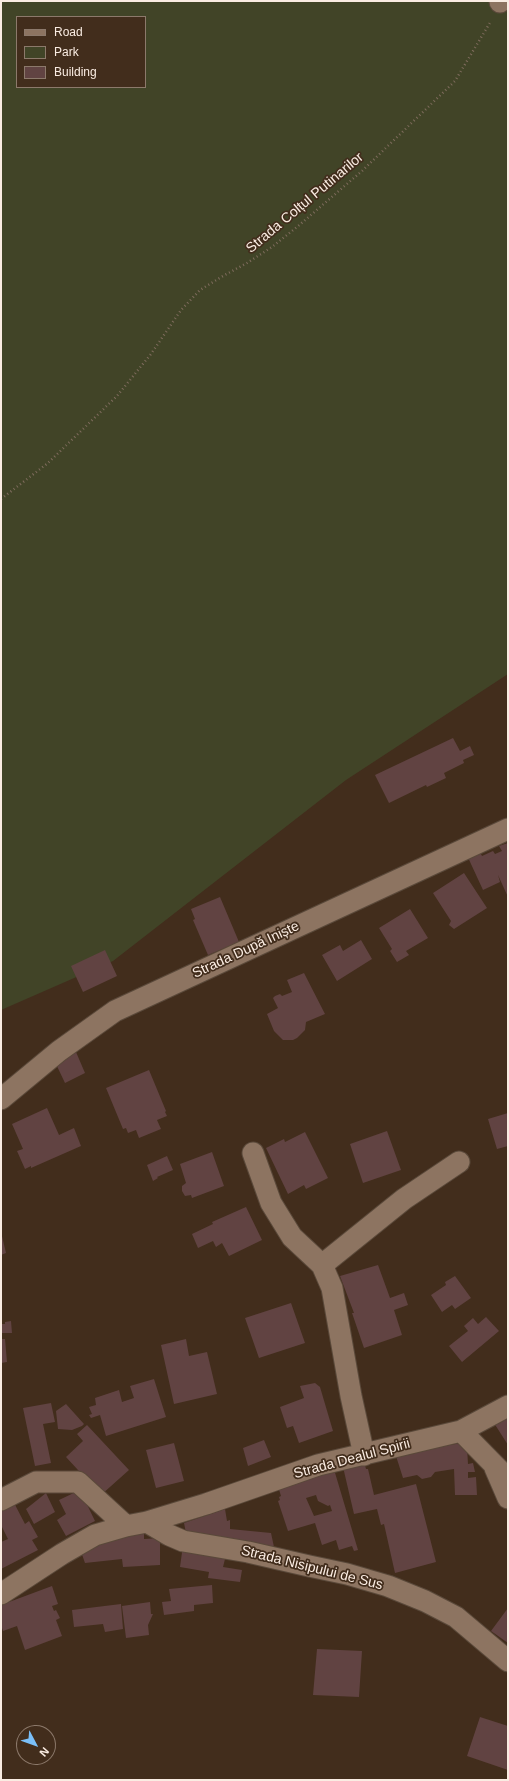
<!DOCTYPE html>
<meta charset="utf-8">
<style>
body{margin:0}
#map{position:relative;width:509px;height:1781px;overflow:hidden;background:#422d1c;font-family:Arial,sans-serif}
canvas{display:block}
.frame{position:absolute;inset:0;border:2px solid #faece2;pointer-events:none}
.legend{position:absolute;left:16px;top:16px;width:130px;height:72px;box-sizing:border-box;background:#422d1c;border:1px solid #8c796b;margin:0;padding:5px 7px;list-style:none;font-size:12px;color:#faece2}
.legend li{display:flex;align-items:center;gap:8px;height:20px}
.legend b{width:20px;border:1px solid #8c796b}
.north{position:absolute;left:16px;top:1725px;width:40px;height:40px;box-sizing:border-box;background:#422d1c;border:1px solid #8c796b;border-radius:50%;rotate:131deg;font-size:11px;font-weight:700;line-height:16px;text-align:center;color:#faece2}
.north::after{content:'';display:block;margin:auto;width:14px;height:18px;background:#7abff8;clip-path:polygon(50% 0,100% 100%,50% 72%,0 100%)}
</style>
<div id="map">
<canvas width="509" height="1781"></canvas>
<div class="frame"></div>
<ul class="legend">
<li><b style="height:5px;background:#8d7461"></b>Road</li>
<li><b style="height:11px;background:#414427"></b>Park</li>
<li><b style="height:11px;background:#614342"></b>Building</li>
</ul>
<div class="north">N</div>
</div>
<script>
const g = document.querySelector('canvas').getContext('2d');
g.lineJoin = 'round';
function fill(path, color) {
  g.fillStyle = color;
  g.fill(path, 'evenodd');
}
function poly(rows) {
  const path = new Path2D();
  for (const r of rows) {
    path.moveTo(r[0], r[1]);
    for (let i = 2; i < r.length; i += 2) path.lineTo(r[i], r[i + 1]);
  }
  return path;
}
function stroke(path, color, width, dash) {
  g.strokeStyle = color;
  g.lineWidth = width;
  g.lineCap = dash ? 'butt' : 'round';
  g.setLineDash(dash || []);
  g.stroke(path);
}
function label(font, color, halo, rows, align = 'center') {
  g.font = font + ' Arial,sans-serif';
  g.lineWidth = 3.5;
  g.setLineDash([]);
  g.textBaseline = 'middle';
  g.strokeStyle = halo;
  g.fillStyle = color;
  for (const [text, x, y, turn = 0] of rows) {
    g.save();
    g.translate(x, y);
    g.rotate((+turn || 0) * Math.PI / 180);
    g.textAlign = isNaN(turn) ? turn : align;
    if (halo) g.strokeText(text, 0, 0);
    g.fillText(text, 0, 0);
    g.restore();
  }
}
const green = poly([
 [1,1,508,1,508,674,346,780,113,961,1,1010],
 [17,17,145,17,145,87,17,87]
]);
const building = poly([
 [453,738,460,751,470,746,474,755,463,760,464,763,444,773,446,778,427,787,426,785,389,803,375,775],
 [508,843,508,897,498,875,500,882,483,890,465,851,477,846,482,856,493,851,495,854,502,851,499,846],
 [464,873,487,908,454,929,449,925,451,921,433,893],
 [220,897,239,942,208,955,193,920,195,919,191,909],
 [410,909,428,938,406,951,409,955,397,962,390,951,392,949,379,928],
 [361,940,372,959,337,981,322,955,340,945,343,951],
 [105,950,117,976,83,992,71,966],
 [304,973,325,1014,306,1022,305,1030,297,1038,293,1040,283,1040,274,1031,267,1014,278,1008,273,998,275,996,280,994,282,996,292,992,287,980],
 [76,1052,85,1073,65,1083,55,1062],
 [149,1070,166,1111,165,1112,167,1116,157,1120,161,1129,139,1138,136,1130,128,1133,126,1128,123,1129,106,1088],
 [47,1108,59,1135,74,1128,81,1146,31,1168,31,1166,25,1169,17,1151,23,1149,12,1124],
 [508,1113,508,1146,497,1149,488,1119],
 [387,1131,401,1170,363,1183,350,1144],
 [305,1132,328,1178,306,1189,304,1185,288,1194,266,1148,284,1139,285,1142],
 [212,1152,224,1186,192,1198,191,1195,185,1196,182,1191,182,1186,186,1183,180,1164],
 [167,1156,173,1170,157,1177,158,1178,153,1181,147,1165],
 [246,1207,262,1240,229,1256,222,1243,216,1247,213,1241,198,1248,192,1234,213,1224,212,1222],
 [1,1232,6,1253,1,1255],
 [378,1265,390,1298,404,1293,408,1305,394,1310,402,1335,364,1348,352,1313,354,1313,340,1276],
 [455,1276,471,1298,455,1309,452,1305,442,1312,431,1295,446,1285,445,1282],
 [291,1303,305,1343,259,1358,245,1318],
 [486,1317,499,1331,462,1362,449,1346,468,1331,464,1326,473,1318,478,1324],
 [11,1321,12,1333,1,1333,1,1324,5,1324,5,1322],
 [1,1339,5,1339,7,1362,1,1363],
 [186,1339,189,1356,207,1352,217,1394,174,1404,161,1345],
 [154,1379,166,1417,106,1436,100,1415,91,1418,89,1415,92,1414,89,1407,96,1405,95,1398,119,1390,122,1402,134,1398,130,1386],
 [315,1383,320,1387,333,1431,299,1443,293,1426,287,1428,280,1407,304,1398,300,1386],
 [51,1403,55,1422,43,1424,51,1463,35,1466,23,1408],
 [66,1404,84,1424,82,1426,72,1430,58,1429,56,1411],
 [508,1415,508,1445,494,1423],
 [87,1425,129,1470,101,1495,66,1457,83,1441,77,1434],
 [264,1440,271,1457,248,1466,243,1448],
 [174,1443,184,1481,156,1488,146,1450],
 [463,1443,467,1447,468,1464,473,1463,475,1472,468,1472,468,1478,476,1477,477,1495,455,1495,454,1469,435,1472,431,1477,422,1479,417,1475,403,1478,396,1456,404,1451],
 [364,1462,366,1469,368,1469,374,1495,416,1484,436,1562,395,1573,384,1524,381,1525,377,1509,354,1514,343,1467],
 [333,1466,358,1550,354,1551,352,1546,339,1550,336,1540,322,1545,315,1523,288,1531,278,1501,280,1500,279,1497,281,1496,276,1480],
 [316,1495,318,1501,328,1506,330,1505,332,1511,314,1516,306,1498],
 [80,1490,95,1521,66,1536,57,1520,66,1514,59,1500],
 [46,1493,55,1512,34,1524,26,1509],
 [12,1499,25,1524,29,1521,38,1537,32,1540,38,1550,1,1569,1,1542,8,1539,1,1525,1,1505],
 [225,1509,227,1521,230,1520,230,1529,271,1533,274,1547,210,1540,209,1535,186,1533,184,1523],
 [144,1527,144,1539,160,1538,160,1565,123,1567,122,1559,85,1563,79,1546],
 [183,1545,226,1555,223,1567,242,1570,240,1582,208,1578,209,1572,180,1567],
 [212,1585,213,1603,194,1605,194,1611,164,1615,162,1602,171,1601,169,1589],
 [52,1586,58,1604,52,1606,54,1611,56,1610,60,1618,56,1620,62,1636,25,1650,17,1626,3,1631,1,1625,1,1605],
 [150,1602,151,1614,153,1614,148,1625,149,1635,126,1638,122,1606],
 [121,1604,123,1629,105,1632,103,1624,74,1627,72,1610],
 [508,1608,508,1643,491,1631],
 [317,1649,362,1651,359,1697,313,1695],
 [480,1717,508,1726,508,1770,467,1756]
]);
const path = poly([
 [1,499,48,463,117,396,151,354,181,310,200,290,223,276,247,263,272,247,297,227,362,171,455,81,491,21]
]);
const street = poly([
 [500,2,501,1],
 [1,1099,59,1051,115,1011,508,829],
 [253,1153,271,1203,292,1237,322,1265,332,1288,351,1396,364,1455],
 [322,1265,404,1199,459,1162],
 [461,1431,508,1479],
 [495,1468,508,1498],
 [1,1500,36,1482,78,1482,126,1526],
 [147,1522,169,1535,183,1541,248,1552,309,1566,347,1574,388,1586,425,1601,456,1617,508,1661],
 [1,1594,62,1554,95,1535,126,1526,147,1522,206,1504,318,1465,461,1431,508,1406]
]);
const streetNames = [
 ["Strada Colțul Putinarilor",305,203,-40],
 ["Strada După Iniște",246,950,-25],
 ["Strada Dealul Spirii",352,1459,-15],
 ["Strada Nisipului de Sus",312,1568,14]
];
fill(green, '#414427');
fill(building, '#614342');
stroke(street, '#5a493a', 23);
stroke(path, '#7f6c5d', 2.5, [1, 3]);
stroke(street, '#8d7461', 21);
label('14px', '#faece2', '#422d1c', streetNames);
</script>
